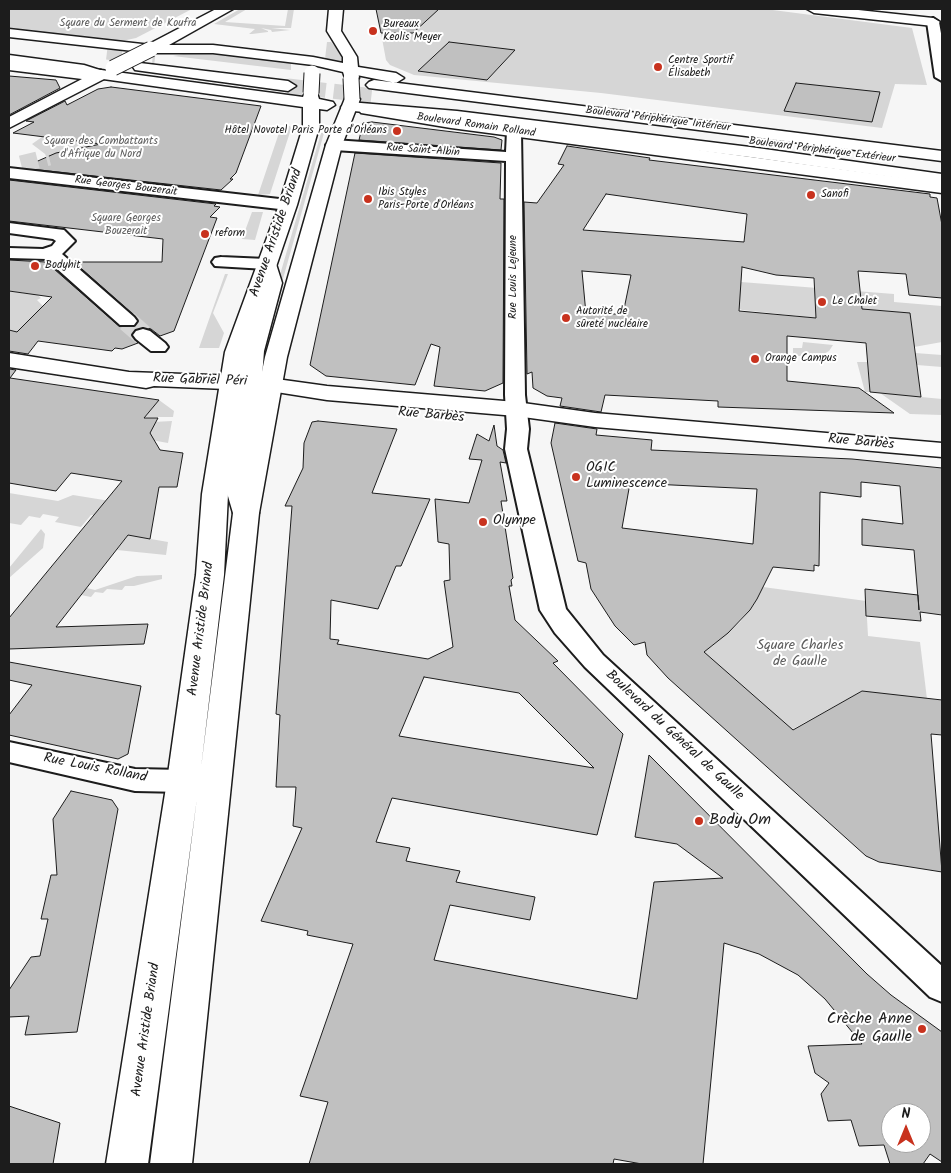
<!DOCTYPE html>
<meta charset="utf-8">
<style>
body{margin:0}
#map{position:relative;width:951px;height:1173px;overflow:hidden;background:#f6f6f6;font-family:Kalam,sans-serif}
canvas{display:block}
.frame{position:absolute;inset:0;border:10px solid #1c1c1c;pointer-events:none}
.north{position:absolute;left:881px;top:1103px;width:50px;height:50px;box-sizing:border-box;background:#fff;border:1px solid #a4a4a4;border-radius:50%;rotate:0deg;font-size:14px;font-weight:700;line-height:20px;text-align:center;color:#1c1c1c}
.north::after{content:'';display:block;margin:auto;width:18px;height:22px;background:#c8321e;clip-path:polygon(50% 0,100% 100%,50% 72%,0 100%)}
</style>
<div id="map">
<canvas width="951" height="1173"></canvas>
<div class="frame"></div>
<div class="north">N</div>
</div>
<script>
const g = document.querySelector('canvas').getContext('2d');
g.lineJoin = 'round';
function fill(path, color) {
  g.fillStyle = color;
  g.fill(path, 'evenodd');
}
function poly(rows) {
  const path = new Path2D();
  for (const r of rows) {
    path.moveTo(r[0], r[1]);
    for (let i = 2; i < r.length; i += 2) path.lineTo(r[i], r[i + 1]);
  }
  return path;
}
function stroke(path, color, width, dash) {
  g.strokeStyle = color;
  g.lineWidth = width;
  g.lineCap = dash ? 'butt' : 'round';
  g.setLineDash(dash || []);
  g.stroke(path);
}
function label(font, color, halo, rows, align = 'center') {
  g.font = font + ' Kalam,sans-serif';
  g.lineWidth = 4;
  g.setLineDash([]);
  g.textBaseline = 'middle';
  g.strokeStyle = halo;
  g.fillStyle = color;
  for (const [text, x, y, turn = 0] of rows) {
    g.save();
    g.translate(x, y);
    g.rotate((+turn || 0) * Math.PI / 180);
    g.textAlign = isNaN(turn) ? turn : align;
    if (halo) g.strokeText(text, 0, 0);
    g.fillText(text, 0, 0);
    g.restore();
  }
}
const green = poly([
 [9,9,192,9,136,38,122,41,9,28],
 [240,9,247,9,225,22,285,26,288,9,294,9,291,28,271,28,290,30,272,32,271,30,261,28,268,31,268,32,252,34,249,34,255,29,214,24],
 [439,9,765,9,912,28,927,85,895,84,882,128,601,93,414,75,390,65,386,60,378,17],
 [327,42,331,42,340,52,343,63,325,59],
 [200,51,291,62,291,70,173,56],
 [290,126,291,129,270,194,258,195,281,127],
 [321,133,324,133,279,293,273,299],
 [138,136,49,157,32,144,42,137,69,140],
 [252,212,263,212,255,240,242,239],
 [225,274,228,274,213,313,224,333,219,348,199,348],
 [741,282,894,294,894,302,942,306,942,342,914,347,909,313,864,309,865,323,742,310,727,303],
 [9,291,28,294,34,292,41,298,37,300,43,306,17,332,9,331],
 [803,342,833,345,829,351,820,356,793,356,793,348,802,348],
 [915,353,942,355,942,369,942,367,917,365],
 [857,362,867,362,870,392,865,392],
 [880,393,942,399,942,415,910,414],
 [159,400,174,411,173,417,145,417],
 [172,421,168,443,140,438,153,422],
 [9,493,58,501,73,495,110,501,99,516,91,515,81,527,55,522,59,517,43,514,40,518,29,516,21,525,9,523],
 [41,529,45,534,43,548,9,578,9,568],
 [128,535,168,542,166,555,117,550],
 [162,575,162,579,134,586,125,586,122,590,107,589,103,593,95,592,91,597,81,595,87,588,95,590,137,576],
 [763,587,866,601,868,636,920,642,927,699,862,691,791,730,699,652,712,646,740,622,753,606]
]);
const building = poly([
 [376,9,439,9,413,33,381,33,376,9],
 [449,42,515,50,487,80,418,71,449,42],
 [9,76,56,80,60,88,9,115,9,76],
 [796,83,880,92,872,122,784,111,796,83],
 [111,87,261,106,236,173,230,179,233,179,221,190,22,168,56,153,101,144,13,133,34,122,26,121,65,101,67,105,98,89,111,87],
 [372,122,494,137,502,140,501,150,359,140,363,123,372,122],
 [567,146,650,158,649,160,930,194,930,197,937,198,942,225,942,298,909,295,906,274,858,271,862,309,910,313,921,397,870,392,866,343,787,336,787,381,859,388,894,413,718,407,718,401,605,395,601,412,560,406,562,398,547,396,533,388,532,372,527,374,524,202,537,203,564,165,558,164,567,146],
 [606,194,747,214,744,242,583,230,606,194],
 [742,267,776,275,814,278,816,318,739,311,742,267],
 [582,271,631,275,623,314,586,314,582,271],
 [355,153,501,163,500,199,504,199,503,383,485,391,434,386,440,347,431,344,415,385,326,376,310,365,355,153],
 [9,180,216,204,214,206,220,207,210,217,217,218,174,331,160,336,151,329,144,327,135,329,131,335,138,343,122,349,115,348,112,351,38,341,28,354,9,351,9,330,17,332,52,297,9,291,9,260,46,262,119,326,134,327,139,321,135,316,74,262,162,262,163,239,9,221,9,180],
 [9,369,16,370,10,378,159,400,144,418,158,418,150,433,160,450,183,453,177,487,159,487,150,539,128,535,56,627,148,624,144,644,9,649,9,618,122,481,71,473,56,491,9,483,9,369],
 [318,421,397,429,372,493,430,499,401,566,396,566,378,609,331,600,330,639,339,640,337,644,428,659,453,647,444,581,450,580,449,544,438,542,435,499,469,503,482,460,469,459,477,434,489,441,494,425,497,446,503,450,506,463,500,462,507,501,501,501,513,578,511,580,512,586,509,586,515,620,558,661,553,663,623,734,597,835,392,798,376,842,410,848,406,861,460,871,456,882,535,897,530,920,450,905,434,960,637,999,654,882,723,878,677,844,635,837,649,755,867,974,891,995,942,1032,942,1162,930,1154,923,1164,890,1164,884,1145,859,1146,851,1120,828,1121,821,1094,829,1083,815,1073,808,1046,862,1044,825,999,798,975,759,954,724,943,703,1164,642,1164,614,1159,613,1164,309,1164,328,1102,300,1096,353,944,307,935,308,931,261,921,302,828,293,826,296,787,276,787,280,715,276,714,292,506,285,506,303,468,304,443,312,422,318,421],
 [424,677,519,693,594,768,399,736,424,677],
 [891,1113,921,1113,921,1143,891,1143,891,1113],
 [555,423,597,429,596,435,652,440,651,450,852,459,942,468,942,615,920,612,921,621,866,616,865,589,918,595,919,610,914,550,862,545,862,519,903,524,900,486,861,482,861,497,820,492,819,566,814,565,814,571,773,567,757,599,750,610,728,633,704,652,793,730,862,691,942,700,942,735,931,734,942,872,879,862,866,856,668,678,647,655,645,642,634,645,615,626,591,589,586,563,578,561,551,443,555,423],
 [630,483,757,489,753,544,622,528,630,483],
 [9,662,141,686,128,754,118,759,9,735,9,715,32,685,9,680,9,662],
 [71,791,112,800,118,809,81,1010,77,1032,25,1035,29,1016,9,1017,9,990,31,957,40,956,48,919,41,919,51,875,57,875,53,819,71,791],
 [9,1106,60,1123,53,1164,9,1164,9,1106]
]);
const streetTunnelFar1 = poly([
 [21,164,49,157]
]);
const streetTunnel = poly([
 [127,321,143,335]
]);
const highwayTunnel = poly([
 [107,52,155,58],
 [288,86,375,96]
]);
const street = poly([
 [933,18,939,22,942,39,942,81,935,77,927,22,933,18],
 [514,127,521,131,525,395,529,429,527,449,566,609,603,655,942,966,942,1002,930,997,585,667,555,633,540,610,505,449,507,429,505,395,506,161,334,150,326,145,334,140,506,152,507,131,514,127],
 [9,168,288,200,294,201,296,205,294,209,288,210,9,178,9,168],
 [9,223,64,230,75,241,62,254,134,317,137,321,134,325,120,325,46,259,9,258,9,248,43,249,52,246,56,241,53,239,9,233,9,223],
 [221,257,266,259,272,260,275,264,272,268,266,269,215,266,212,262,215,258,221,257],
 [143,329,150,331,165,343,168,347,165,351,151,351,136,339,133,335,136,331,143,329],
 [9,742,135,769,183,770,193,773,198,781,193,789,183,792,135,791,9,762,9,742]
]);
const secondary = poly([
 [807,9,849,9,933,18,940,22,933,26,814,13,807,9],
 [9,62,101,70,109,75,106,78,9,128,9,117,82,79,9,70,9,62],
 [367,105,942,183,942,193,451,128,361,113,359,110,361,107,367,105],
 [266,258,273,260,276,264,282,283,264,351,262,377,327,386,516,402,595,413,942,443,942,457,595,427,516,416,327,400,270,391,273,396,270,401,262,403,251,486,259,513,255,518,246,521,237,518,233,513,225,486,239,407,239,402,226,389,154,386,146,388,9,367,9,353,129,372,239,376,242,351,262,283,256,264,259,260,266,258]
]);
const primary = poly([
 [216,9,233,9,169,45,213,45,313,57,343,63,343,57,327,31,329,9,343,9,341,31,357,57,359,78,356,81,346,81,343,72,313,65,213,53,151,53,144,49,151,43,216,9],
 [101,70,303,97,306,90,311,88,316,90,319,99,333,102,335,105,327,110,319,109,319,127,297,205,247,352,228,494,224,575,201,768,233,513,265,357,326,145,346,96,352,94,360,99,342,145,287,357,259,513,192,1164,150,1164,197,798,148,1164,106,1164,167,781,196,575,202,494,225,352,279,205,303,127,303,107,96,78,93,75,101,70]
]);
const highway = poly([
 [9,29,151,45,158,49,151,53,9,37,9,29],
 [9,55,84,65,106,72,109,75,101,80,81,73,9,63,9,55],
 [140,63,288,81,296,86,288,91,135,70,133,67,135,64,140,63],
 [352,66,396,73,404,78,396,83,347,73,345,70,352,66],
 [374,80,942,151,942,161,369,88,366,85,369,82,374,80],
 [349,102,457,111,750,147,942,174,942,184,750,157,457,121,343,110,341,107,349,102]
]);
const primaryBridge = poly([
 [113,68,151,49],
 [351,78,352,99],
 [311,93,312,73]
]);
const markers = [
 [373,31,5,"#c8321e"],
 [658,67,5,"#c8321e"],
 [397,131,5,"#c8321e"],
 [811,195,5,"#c8321e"],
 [368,199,5,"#c8321e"],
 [205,234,5,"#c8321e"],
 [35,266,5,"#c8321e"],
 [822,302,5,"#c8321e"],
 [566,318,5,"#c8321e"],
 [755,359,5,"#c8321e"],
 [576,477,5,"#c8321e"],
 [483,522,5,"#c8321e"],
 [699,821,5,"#c8321e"],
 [922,1029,5,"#c8321e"]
];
const farParknames = [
 ["Square du Serment de Koufra",128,24],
 ["Square des Combattants",101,142],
 ["d'Afrique du Nord",101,155],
 ["Square Georges",126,219],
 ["Bouzerait",126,232]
];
const farPoinames = [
 ["Bureaux",383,25],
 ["Keolis Meyer",383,38],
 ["Centre Sportif",668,61],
 ["Élisabeth",668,74],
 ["Hôtel Novotel Paris Porte d'Orléans",387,131,"right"],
 ["Ibis Styles",378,193],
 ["Paris-Porte d'Orléans",378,206],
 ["Sanofi",821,195],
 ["reform",215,234],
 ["Bodyhit",45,266],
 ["Le Chalet",832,302],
 ["Autorité de",576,312],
 ["sûreté nucléaire",576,325],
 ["Orange Campus",765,359]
];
const farStreetnames = [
 ["Boulevard Périphérique Intérieur",658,120,7],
 ["Boulevard Romain Rolland",476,126,8],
 ["Rue Saint-Albin",423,151,4],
 ["Boulevard Périphérique Extérieur",822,151,7],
 ["Rue Georges Bouzerait",126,187,7],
 ["Rue Louis Lejeune",514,277,-90]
];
const streetNames = [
 ["Avenue Aristide Briand",277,233,-71],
 ["Rue Gabriel Péri",200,381,2],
 ["Rue Barbès",431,416,5],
 ["Rue Barbès",861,443,5],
 ["Avenue Aristide Briand",202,629,-83],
 ["Boulevard du Général de Gaulle",674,736,43],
 ["Rue Louis Rolland",95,769,11],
 ["Avenue Aristide Briand",147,1030,-82]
];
const poiNames = [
 ["OGIC",586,469],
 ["Luminescence",586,485],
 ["Olympe",493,522]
];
const parkNames = [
 ["Square Charles",800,647],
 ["de Gaulle",800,663]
];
const nearPoinames = [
 ["Body Om",709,821],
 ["Crèche Anne",912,1020,"right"],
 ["de Gaulle",912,1038,"right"]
];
fill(green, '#d6d6d6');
fill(building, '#c0c0c0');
stroke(building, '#1c1c1c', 1);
stroke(streetTunnelFar1, '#d5d5d5', 17, [17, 9]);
stroke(streetTunnel, '#d5d5d5', 21, [21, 11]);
stroke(highwayTunnel, '#d5d5d5', 15, [15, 8]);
stroke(street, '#1c1c1c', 4);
stroke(secondary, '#1c1c1c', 3);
stroke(primary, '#1c1c1c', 3);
stroke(highway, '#1c1c1c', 3);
fill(street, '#fff');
fill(secondary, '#fff');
fill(primary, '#fff');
fill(highway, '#fff');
stroke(primaryBridge, '#1c1c1c', 17, []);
stroke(primaryBridge, '#fff', 15);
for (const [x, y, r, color] of markers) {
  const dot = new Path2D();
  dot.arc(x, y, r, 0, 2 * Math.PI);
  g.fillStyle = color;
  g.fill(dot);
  stroke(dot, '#fff', 2);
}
label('11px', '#5d5d5d', '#fff', farParknames);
label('11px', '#1c1c1c', '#fff', farPoinames, 'left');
label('11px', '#1c1c1c', '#fff', farStreetnames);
label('14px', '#1c1c1c', '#fff', streetNames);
label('14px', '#1c1c1c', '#fff', poiNames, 'left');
label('14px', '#5d5d5d', '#fff', parkNames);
label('16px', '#1c1c1c', '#fff', nearPoinames, 'left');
</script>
